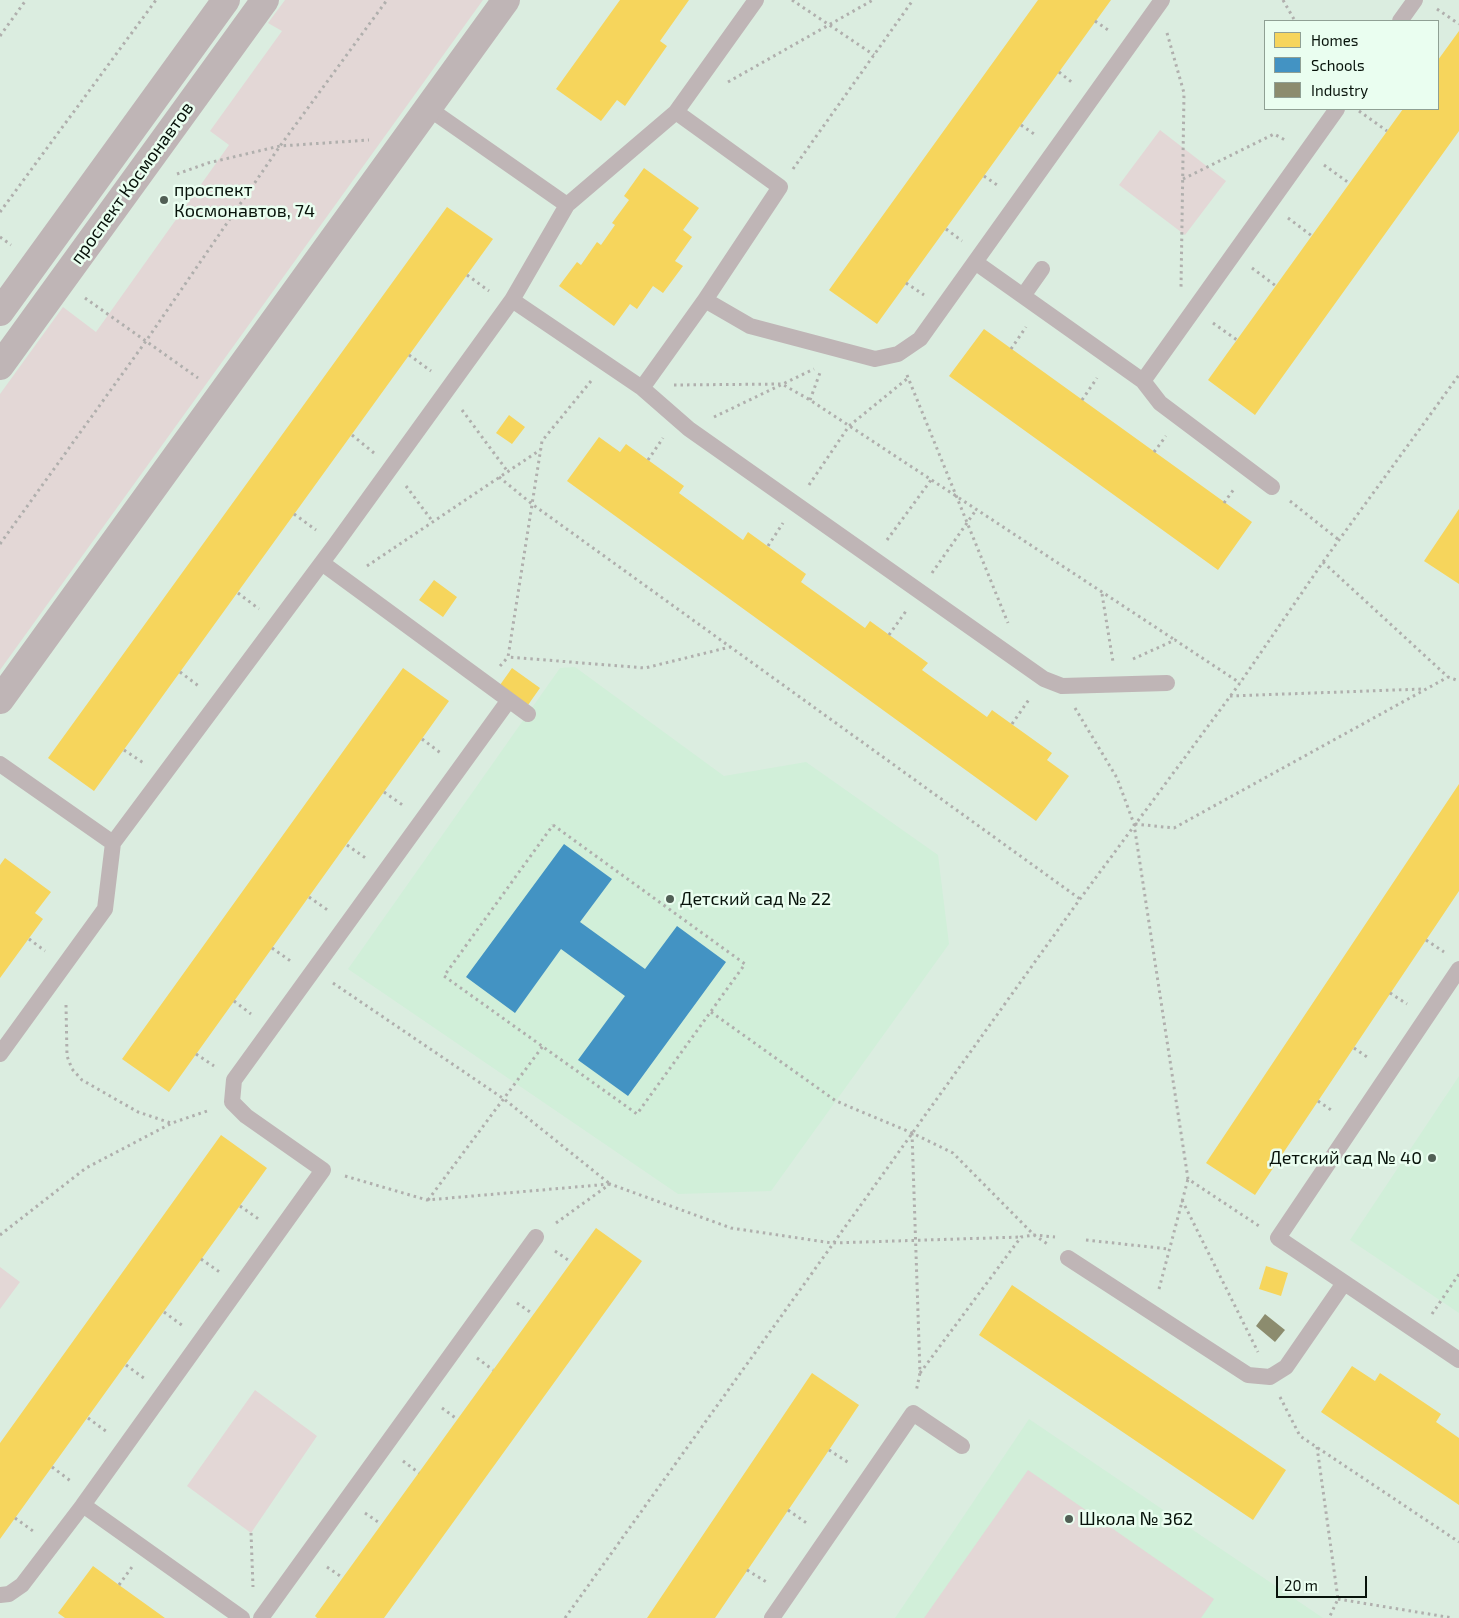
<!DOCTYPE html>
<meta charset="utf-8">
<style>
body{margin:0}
#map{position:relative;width:1459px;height:1618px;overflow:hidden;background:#dbede0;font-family:"Exo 2",sans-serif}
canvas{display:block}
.legend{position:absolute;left:1264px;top:20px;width:175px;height:90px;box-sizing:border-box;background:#eafef0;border:1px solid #8fa094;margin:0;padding:6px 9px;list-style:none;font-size:15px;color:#07120a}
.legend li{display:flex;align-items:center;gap:10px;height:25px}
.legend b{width:25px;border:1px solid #8fa094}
.scale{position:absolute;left:1276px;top:1576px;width:91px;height:22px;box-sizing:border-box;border:2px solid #07120a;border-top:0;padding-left:6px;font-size:15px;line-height:18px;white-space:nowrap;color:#07120a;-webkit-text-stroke:4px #eafef0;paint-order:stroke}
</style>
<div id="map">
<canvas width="1459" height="1618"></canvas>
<ul class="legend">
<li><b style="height:14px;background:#f6d55c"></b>Homes</li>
<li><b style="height:14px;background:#4393c3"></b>Schools</li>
<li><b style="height:14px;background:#8c8c6e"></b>Industry</li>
</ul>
<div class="scale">20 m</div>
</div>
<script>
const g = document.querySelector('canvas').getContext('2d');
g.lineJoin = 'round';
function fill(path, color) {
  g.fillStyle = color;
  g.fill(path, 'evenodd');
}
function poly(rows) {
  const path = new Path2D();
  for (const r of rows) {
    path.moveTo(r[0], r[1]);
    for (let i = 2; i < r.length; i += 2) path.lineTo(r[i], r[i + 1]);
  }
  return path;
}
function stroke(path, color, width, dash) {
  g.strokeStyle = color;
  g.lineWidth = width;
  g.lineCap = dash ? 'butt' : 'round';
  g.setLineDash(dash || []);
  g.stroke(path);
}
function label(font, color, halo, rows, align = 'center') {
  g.font = font + ' "Exo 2",sans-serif';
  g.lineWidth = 5;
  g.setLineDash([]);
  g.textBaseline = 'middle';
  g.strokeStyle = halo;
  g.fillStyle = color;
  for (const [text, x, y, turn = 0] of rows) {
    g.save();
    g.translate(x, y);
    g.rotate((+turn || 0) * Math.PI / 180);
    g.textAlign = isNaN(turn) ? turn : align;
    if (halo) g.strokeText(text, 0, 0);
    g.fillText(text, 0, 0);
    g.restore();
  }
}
const built = poly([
 [575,667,724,776,806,762,938,855,949,944,771,1191,678,1194,348,969,560,668],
 [1459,1076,1459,1313,1350,1240],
 [1029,1419,1323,1618,895,1618]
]);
const green = poly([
 [285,0,483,0,0,670,0,394,63,307,96,332,229,145,210,131,282,31,268,23],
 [1160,130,1226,181,1185,235,1119,185],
 [0,1267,20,1282,0,1309],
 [255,1390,317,1436,251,1533,187,1486],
 [1028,1470,1214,1599,1201,1618,924,1618]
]);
const homes = poly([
 [620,0,689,0,660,41,667,46,625,106,617,100,601,121,556,89],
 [1038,0,1111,0,877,324,829,290],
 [1459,31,1459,131,1255,415,1208,380,1403,109,1438,109,1438,60],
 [644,168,699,208,683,230,692,237,675,261,683,266,663,293,653,286,637,309,630,304,614,326,559,286,577,262,581,265,597,242,601,245,615,225,612,223,629,200,624,196],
 [447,207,493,239,94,791,48,758],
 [984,329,1252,522,1218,570,949,376],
 [509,415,525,427,512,444,496,433],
 [599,437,620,452,626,444,684,486,679,493,743,540,748,532,806,574,801,582,865,628,870,621,928,663,922,670,987,717,992,710,1052,753,1047,760,1069,776,1036,821,567,481],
 [1459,509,1459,584,1424,561],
 [434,580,457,597,443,617,419,600],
 [403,668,449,701,169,1092,122,1059],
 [512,668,540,688,528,705,500,685],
 [1459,784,1459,891,1255,1195,1206,1163],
 [5,858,51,892,35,913,43,919,0,978,0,865],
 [221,1135,267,1168,0,1539,0,1443],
 [596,1228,642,1261,384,1618,317,1618,315,1616],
 [1266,1266,1288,1273,1281,1296,1259,1289],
 [1012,1285,1286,1470,1253,1520,979,1335],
 [1352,1366,1375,1381,1380,1373,1441,1414,1436,1422,1459,1438,1459,1505,1321,1412],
 [812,1373,859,1405,829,1450,715,1618,647,1618],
 [93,1566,119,1585,165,1618,65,1618,58,1613]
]);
const schools = poly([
 [564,844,612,879,580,922,645,969,677,926,726,962,628,1096,578,1060,625,996,561,949,515,1013,466,977]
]);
const industry = poly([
 [1265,1314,1285,1330,1275,1342,1256,1326]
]);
const path = poly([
 [792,0,874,55],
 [1283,0,1295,21],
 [1437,9,1459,24],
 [1095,21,1111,32],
 [1167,33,1184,93,1181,288],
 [0,36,26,0],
 [1059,72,1074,84],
 [728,82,873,0],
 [1359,111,1387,131],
 [1021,125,1037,136],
 [1324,165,1349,183],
 [793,169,913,0],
 [177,174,208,163,280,146,369,140],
 [984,176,1000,187],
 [1183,179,1274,134,1285,140],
 [0,212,156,0],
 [1288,218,1312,236],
 [946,229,962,241],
 [0,237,11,245],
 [1252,268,1276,286],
 [467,275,489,291],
 [906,283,924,295],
 [85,298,198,378],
 [1213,323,1237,340],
 [1011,349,1026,327],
 [409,355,431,371],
 [907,375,1008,623],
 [591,381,542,441,508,657,645,668,730,647],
 [674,385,782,384,810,400,1175,640],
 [810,400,821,370],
 [1082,400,1097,378],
 [462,410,508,472],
 [714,417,814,369],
 [352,435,374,453],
 [1154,452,1166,436],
 [648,460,663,438],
 [499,477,532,504,1080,899],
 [809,485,849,426,908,378],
 [406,486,433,522],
 [1290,501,1339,540],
 [1224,503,1234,489],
 [294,514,316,530],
 [887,540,931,480],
 [0,544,146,341,280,146,387,0],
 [768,546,783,523],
 [1323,562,1448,677,1459,681],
 [367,566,540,450],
 [932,573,976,510],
 [238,593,259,609],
 [1102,594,1113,662],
 [889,635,906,611],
 [1133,659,1175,640,1240,683],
 [500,666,508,657],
 [180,672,200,687],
 [1230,696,1423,689],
 [1075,708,1117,778,1134,824,1188,1179,1259,1226],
 [1012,724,1030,698],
 [422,739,442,754],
 [124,750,145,764],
 [384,792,404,806],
 [1135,824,1174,828,1448,677],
 [553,825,745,964,637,1114,444,976,553,825],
 [347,845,367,859],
 [309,897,329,911],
 [29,939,45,951],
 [1426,940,1444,952],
 [272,948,292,962],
 [333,983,504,1099,610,1184],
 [1390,993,1407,1004],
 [234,1001,251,1014],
 [66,1005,67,1056,72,1069,82,1080,138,1112,171,1123],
 [711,1012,836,1101,912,1133,953,1153,1034,1235,1049,1245],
 [1354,1048,1370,1059],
 [196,1054,214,1066],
 [1318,1101,1334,1112],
 [912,1133,920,1373,916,1392],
 [1282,1155,1298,1166],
 [345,1176,427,1200,610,1184],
 [428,1200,543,1046],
 [1182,1200,1258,1352],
 [240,1206,260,1220],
 [556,1223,610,1184,731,1228,832,1243,1021,1237],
 [0,1235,86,1168,172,1123,210,1110],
 [1086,1240,1169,1249],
 [555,1251,571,1262],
 [201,1259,221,1273],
 [1159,1289,1188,1179],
 [517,1303,533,1314],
 [164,1312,183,1326],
 [1432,1314,1459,1274],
 [477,1358,493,1370],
 [126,1365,145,1379],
 [920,1373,1021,1237,1034,1235,1055,1237],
 [1280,1397,1300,1436,1459,1542],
 [442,1408,457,1419],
 [88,1418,107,1432],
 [1317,1447,1338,1599,1329,1618],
 [829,1450,849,1463],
 [403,1461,419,1473],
 [52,1467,72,1482],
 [788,1510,808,1524],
 [365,1513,381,1524],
 [15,1518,33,1531],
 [251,1533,253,1587],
 [327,1567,343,1578],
 [747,1570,768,1583],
 [119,1585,132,1567],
 [1338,1599,1453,1618],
 [565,1618,1080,899,1240,683,1323,562,1459,375]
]);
const service = poly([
 [1400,21,1415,0],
 [428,108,567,205],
 [676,112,780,187,705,300],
 [975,262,1143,381,1160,403,1272,487],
 [1023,296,1042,269],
 [512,300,642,388,689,429,1044,679,1062,686,1167,683],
 [1143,381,1337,109],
 [642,388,705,300,750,326,875,359,898,354,920,339,1162,0],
 [322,563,528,714],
 [0,764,113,843],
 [1459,969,1278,1238,1459,1360],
 [0,1054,105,909,113,843,335,545,512,300,567,205,676,112,756,0],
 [1068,1258,1248,1375,1270,1377,1286,1367,1344,1283],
 [0,1595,9,1594,22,1585,83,1505],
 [242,1618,83,1505,323,1170,246,1116,232,1102,234,1080,509,700],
 [261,1618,536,1237],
 [772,1618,913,1413,962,1446]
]);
const minor = poly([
 [0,700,506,0]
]);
const tertiary = poly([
 [0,312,226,0],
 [0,366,265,0]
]);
const markers = [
 [164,200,5,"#515f55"],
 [670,899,5,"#515f55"],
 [1432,1158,5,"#515f55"],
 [1069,1519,5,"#515f55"]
];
const streetNames = [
 ["проспект Космонавтов",132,183,-54]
];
const poiNames = [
 ["проспект",174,190],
 ["Космонавтов, 74",174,211],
 ["Детский сад № 22",680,899],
 ["Детский сад № 40",1422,1158,"right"],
 ["Школа № 362",1079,1519]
];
fill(built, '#d1efd9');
fill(green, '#e3d7d6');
fill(homes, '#f6d55c');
fill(schools, '#4393c3');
fill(industry, '#8c8c6e');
stroke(path, '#b0afad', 3, [2.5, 4]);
stroke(service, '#bfb5b6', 16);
stroke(minor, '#bfb5b6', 28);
stroke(tertiary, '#bfb5b6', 28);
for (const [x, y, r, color] of markers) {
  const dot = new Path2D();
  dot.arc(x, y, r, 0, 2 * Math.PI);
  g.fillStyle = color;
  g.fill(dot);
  stroke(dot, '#eafef0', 2);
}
label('18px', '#07120a', '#eafef0', streetNames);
label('18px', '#07120a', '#eafef0', poiNames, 'left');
</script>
